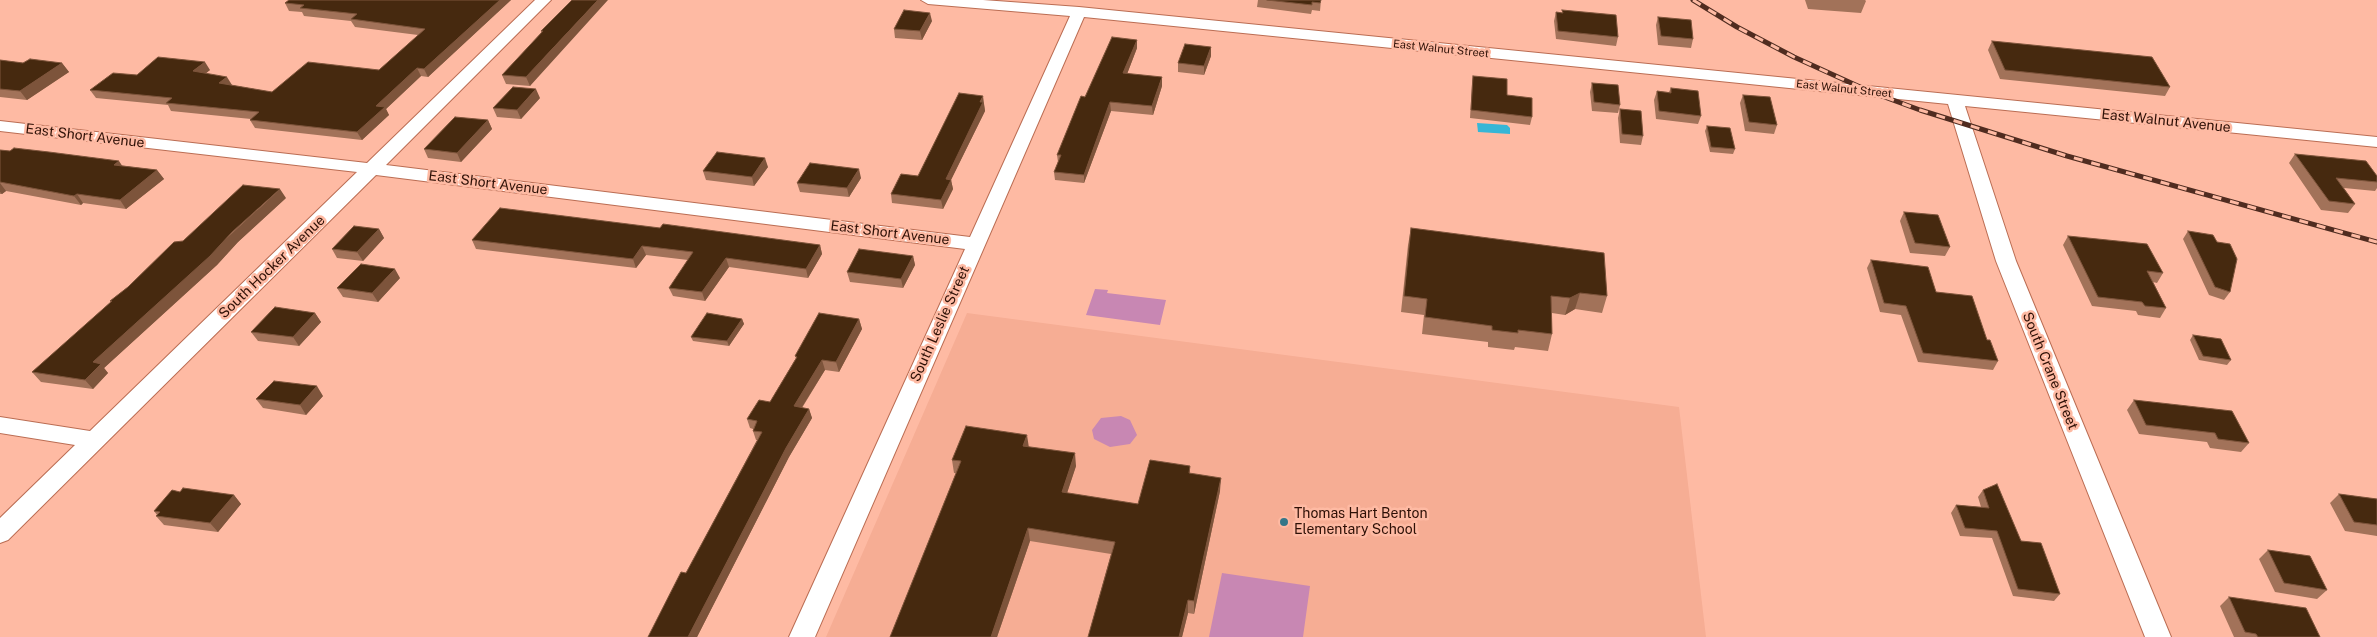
<!DOCTYPE html>
<style>
body{margin:0}
canvas{display:block;background:#febaa3}
</style>
<canvas width="2377" height="637"></canvas>
<script>
const g = document.querySelector('canvas').getContext('2d');
g.lineJoin = 'round';
function fill(path, color) {
  g.fillStyle = color;
  g.fill(path, 'evenodd');
}
function poly(rows) {
  const path = new Path2D();
  for (const r of rows) {
    path.moveTo(r[0], r[1]);
    for (let i = 2; i < r.length; i += 2) path.lineTo(r[i], r[i + 1]);
  }
  return path;
}
function stroke(path, color, width, dash) {
  g.strokeStyle = color;
  g.lineWidth = width;
  g.lineCap = dash ? 'butt' : 'round';
  g.setLineDash(dash || []);
  g.stroke(path);
}
function label(font, color, halo, rows, align = 'center') {
  g.font = font + ' "Public Sans",sans-serif';
  g.lineWidth = 5;
  g.setLineDash([]);
  g.textBaseline = 'middle';
  g.strokeStyle = halo;
  g.fillStyle = color;
  for (const [text, x, y, turn = 0] of rows) {
    g.save();
    g.translate(x, y);
    g.rotate((+turn || 0) * Math.PI / 180);
    g.textAlign = isNaN(turn) ? turn : align;
    if (halo) g.strokeText(text, 0, 0);
    g.fillText(text, 0, 0);
    g.restore();
  }
}
const built = poly([
 [967,313,1679,407,1706,637,826,637]
]);
const green = poly([
 [1095,289,1108,290,1107,293,1166,300,1160,325,1086,315],
 [1121,416,1130,420,1137,435,1130,444,1110,447,1094,439,1092,430,1101,418],
 [1222,573,1310,586,1303,637,1209,637]
]);
const water = poly([
 [1477,123,1507,125,1510,128,1510,134,1478,132]
]);
const minor = poly([
 [535,0,551,0,386,165,970,237,1070,16,928,4,921,0,983,0,1079,7,2377,137,2377,147,1965,106,2016,261,2171,637,2145,637,1996,261,1948,104,1084,17,815,637,789,637,965,249,376,175,8,540,0,543,0,518,75,445,0,433,0,417,90,431,357,172,0,131,0,121,367,163,535,0]
]);
const rail = poly([
 [1693,0,1737,27,1794,57,1871,92,1920,110,2067,156,2377,242]
]);
const wall = poly([
 [289,0,511,0,428,77,421,76,386,109,389,115,362,140,255,128,250,120,251,119,171,111,168,105,96,98,90,90,137,75,210,70,205,73,232,85,231,85,272,92,379,70,418,35,355,27,351,21,304,16,302,12,289,11,285,3],
 [572,0,530,86,506,84,502,75,542,33,541,31],
 [1258,0,1321,0,1320,11,1312,10,1311,14,1257,7],
 [1805,0,1865,0,1866,1,1861,13,1808,9],
 [1562,10,1618,37,1616,46,1556,39,1554,21,1556,12,1562,13],
 [1658,17,1693,39,1691,48,1658,45,1656,25],
 [932,21,922,40,895,38,894,29],
 [1137,40,1137,48,1127,74,1162,86,1153,115,1111,111,1084,183,1055,180,1054,172,1058,162,1057,155,1085,97],
 [1992,41,2170,87,2165,96,2000,79,1988,50],
 [1211,47,1211,56,1204,75,1178,72,1178,63],
 [0,60,23,63,62,63,69,72,27,100,0,97],
 [1473,76,1507,95,1532,117,1530,125,1470,118,1472,83],
 [1592,83,1620,105,1618,113,1592,111,1590,92],
 [1671,88,1701,116,1698,124,1656,119,1654,100,1657,91,1669,92],
 [1743,95,1777,125,1774,134,1745,131,1740,103],
 [540,98,521,119,497,117,493,108],
 [984,105,985,111,951,180,953,189,943,209,892,203,891,194,918,176],
 [1620,109,1643,136,1641,145,1620,143,1618,118],
 [488,120,492,129,461,162,428,158,424,149],
 [1707,126,1735,149,1733,154,1710,152,1705,131],
 [0,150,157,170,164,179,126,209,83,203,81,205,6,191,2,194,0,194],
 [2295,154,2377,176,2377,188,2375,191,2344,188,2355,204,2348,213,2321,210,2289,163],
 [768,167,754,186,706,180,703,171],
 [861,178,849,197,800,192,797,183],
 [286,198,238,242,217,265,104,368,108,373,93,389,41,382,32,372,111,302,110,301,128,287,183,241],
 [1904,212,1950,247,1945,256,1910,253,1900,221],
 [660,228,820,245,822,254,808,278,729,267,705,301,673,296,669,288,688,260,646,255,636,268,476,249,472,240],
 [1411,228,1607,296,1602,313,1575,309,1565,315,1552,313,1552,334,1548,351,1515,347,1514,350,1488,347,1488,342,1422,334,1424,315,1401,312,1408,245],
 [379,229,384,238,363,261,337,258,332,249],
 [2188,231,2230,292,2224,300,2209,295,2183,239],
 [2068,236,2163,273,2157,283,2153,282,2166,308,2160,318,2138,315,2136,311,2092,306,2063,245],
 [913,256,915,265,903,288,850,282,847,272],
 [1871,260,1936,292,1987,340,1998,361,1993,370,1918,362,1901,315,1880,312,1867,268],
 [400,278,378,302,343,297,337,288],
 [315,313,321,322,299,346,258,341,251,332],
 [742,319,744,324,729,346,693,341,691,337],
 [859,319,862,329,839,372,825,370,802,408,809,409,812,418,789,457,697,637,648,637,686,573,757,440,756,440,753,431,753,429,750,428,747,419,770,402,796,358,795,356],
 [2193,335,2231,360,2227,365,2199,360,2190,340],
 [323,396,306,415,263,408,256,399],
 [2134,400,2249,443,2241,452,2210,448,2207,442,2139,434,2127,410],
 [1029,447,1076,466,1067,493,1138,504,1190,466,1190,474,1220,491,1194,614,1188,613,1182,637,1088,637,1111,554,1030,541,997,637,890,637,956,473,954,473,952,460],
 [1983,490,2060,594,2054,601,2013,596,1992,538,1960,536,1951,513,1956,505,1981,507,1978,497],
 [180,492,234,495,241,504,218,532,164,525,156,516,157,515,154,511],
 [2339,494,2377,499,2377,536,2345,531,2330,503],
 [2268,550,2327,590,2317,599,2275,592,2259,559],
 [2229,597,2320,637,2234,637,2220,606]
]);
const shadedWall = poly([
 [500,0,511,0,428,77,424,69],
 [598,0,608,0,530,86,526,77],
 [930,13,932,21,922,40,920,31],
 [1137,40,1137,48,1124,82,1123,73],
 [1211,47,1211,56,1204,75,1204,66],
 [205,62,210,70,198,80,193,71],
 [62,63,69,72,27,100,20,91],
 [417,68,421,76,386,109,389,115,362,140,357,132,376,106],
 [227,77,232,85,224,92,219,83],
 [1162,77,1162,86,1153,115,1152,106],
 [536,89,540,98,521,119,517,110],
 [983,96,985,111,947,188,946,179],
 [1110,102,1111,111,1084,183,1084,175],
 [488,120,492,129,461,162,457,153],
 [765,158,768,167,754,186,752,177],
 [119,161,125,170,114,165],
 [859,169,861,178,849,197,847,188],
 [157,170,164,179,126,209,120,200],
 [951,180,953,189,943,209,941,200],
 [0,183,6,191,2,194,0,192],
 [280,189,286,198,238,242,217,265,104,368,108,373,93,389,85,380,93,362],
 [77,194,83,203,81,205,74,196],
 [379,229,384,238,363,261,357,252],
 [820,245,822,254,808,278,806,269],
 [642,246,646,255,636,268,633,259],
 [913,256,915,265,903,288,901,279],
 [726,258,729,267,705,301,702,292],
 [395,269,400,278,378,302,372,293],
 [1580,293,1575,309,1565,315,1570,298],
 [315,313,321,322,299,346,293,337],
 [742,319,744,324,729,346,727,341],
 [859,319,862,329,839,372,836,362],
 [822,360,825,370,797,415,794,406],
 [317,386,323,396,306,415,300,405],
 [809,409,812,418,789,457,697,637,688,637,786,448],
 [1027,435,1029,448,1023,446],
 [1075,453,1076,466,1063,505,1062,492],
 [1221,478,1220,491,1194,614,1194,601],
 [234,495,241,504,218,532,210,523],
 [1028,528,1030,541,997,637,991,637],
 [1188,600,1188,613,1182,637,1179,637]
]);
const building = poly([
 [289,0,500,0,424,69,417,68,376,106,385,107,357,132,250,120,259,112,166,103,172,98,90,90,113,73,137,75,158,57,205,62,193,71,227,77,219,83,272,92,308,62,379,70,425,29,351,19,357,14,300,8,304,5,285,3,289,0],
 [572,0,598,0,526,77,502,75,543,31,541,31,572,0],
 [1267,0,1321,0,1320,3,1312,2,1312,5,1267,0],
 [904,10,930,13,920,31,894,29,904,10],
 [1562,10,1616,15,1618,37,1558,31,1556,12,1563,13,1562,10],
 [1658,17,1691,20,1693,39,1661,36,1658,17],
 [1112,37,1137,40,1123,73,1162,77,1152,106,1110,102,1084,175,1054,172,1061,155,1057,155,1081,96,1085,97,1112,37],
 [1992,41,2152,57,2170,87,2005,70,1992,41],
 [1185,44,1211,47,1204,66,1178,63,1185,44],
 [30,59,62,63,20,91,0,89,0,60,23,63,30,59],
 [1473,76,1507,79,1507,95,1532,98,1532,117,1471,110,1473,76],
 [1592,83,1618,85,1620,105,1594,102,1592,83],
 [513,87,536,89,517,110,493,108,513,87],
 [1671,88,1698,91,1701,116,1659,111,1657,91,1671,93,1671,88],
 [959,93,983,96,980,102,983,102,946,179,951,180,941,200,891,194,901,174,918,176,959,93],
 [1743,95,1770,97,1777,125,1749,122,1743,95],
 [1620,109,1641,111,1643,136,1622,134,1620,109],
 [455,117,488,120,457,153,424,149,455,117],
 [1707,126,1730,128,1735,149,1711,147,1707,126],
 [14,148,49,152,119,161,114,165,157,170,120,200,77,194,74,196,0,182,0,150,10,151,14,148],
 [717,152,765,158,752,177,703,171,717,152],
 [2295,154,2366,161,2377,176,2377,182,2336,178,2355,204,2329,201,2295,154],
 [810,163,859,169,847,188,797,183,810,163],
 [243,185,280,189,232,232,210,256,93,362,101,364,85,380,32,372,112,301,110,301,128,287,174,242,183,241,243,185],
 [500,208,660,228,663,224,820,245,806,269,726,258,702,292,669,288,693,252,642,246,633,259,472,240,500,208],
 [1904,212,1938,215,1950,247,1915,243,1904,212],
 [354,226,379,229,357,252,332,249,354,226],
 [1411,228,1604,253,1607,296,1580,293,1570,298,1551,296,1552,334,1518,330,1518,333,1492,330,1492,326,1425,317,1427,299,1404,296,1411,228],
 [2188,231,2213,235,2217,242,2230,244,2237,259,2230,292,2215,287,2188,231],
 [2068,236,2147,244,2163,273,2147,271,2166,308,2145,306,2142,302,2098,297,2068,236],
 [859,249,913,256,901,279,847,272,859,249],
 [1871,260,1928,267,1936,292,1972,296,1987,340,1990,340,1998,361,1923,353,1906,306,1884,303,1871,260],
 [361,264,395,269,372,293,337,288,361,264],
 [275,307,315,313,293,337,251,332,275,307],
 [707,313,742,319,727,341,691,337,707,313],
 [819,313,859,319,836,362,822,360,794,406,809,409,786,448,688,637,648,637,681,572,686,573,762,432,753,431,757,421,747,419,759,400,770,402,797,357,795,356,819,313],
 [2193,335,2221,339,2231,360,2203,356,2193,335],
 [274,381,317,386,300,405,256,399,274,381],
 [2134,400,2232,411,2249,443,2218,439,2215,433,2146,425,2134,400],
 [966,426,1027,435,1023,446,1075,453,1062,492,1138,504,1150,460,1190,466,1189,473,1221,478,1194,601,1188,600,1179,637,1088,637,1115,542,1028,528,991,637,890,637,961,461,952,460,966,426],
 [1997,484,2021,541,2041,543,2060,594,2018,589,1997,531,1965,528,1956,505,1989,508,1983,490,1997,484],
 [183,488,234,495,210,523,156,516,160,512,154,511,172,490,180,492,183,488],
 [2339,494,2377,499,2377,525,2354,522,2339,494],
 [2268,550,2310,556,2327,590,2284,583,2268,550],
 [2229,597,2306,608,2320,637,2258,637,2256,634,2245,632,2229,597]
]);
const markers = [
 [1284,522,5,"#347688"]
];
const farStreetnames = [
 ["East Walnut Street",1441,49,6],
 ["East Walnut Street",1844,89,6]
];
const streetNames = [
 ["East Walnut Avenue",2166,121,6],
 ["East Short Avenue",85,136,7],
 ["East Short Avenue",488,183,7],
 ["East Short Avenue",890,233,7],
 ["South Hocker Avenue",272,267,-44],
 ["South Leslie Street",940,324,-66],
 ["South Crane Street",2050,371,68]
];
const poiNames = [
 ["Thomas Hart Benton",1294,514],
 ["Elementary School",1294,530]
];
fill(built, '#f6ad94');
fill(green, '#c887b3');
fill(water, '#36b6d6');
stroke(minor, '#bb6d53', 2);
fill(minor, '#fff');
stroke(rail, '#502c20', 5);
stroke(rail, '#febaa3', 3, [9]);
fill(wall, '#a27259');
fill(shadedWall, '#7d543b');
fill(building, '#46290f');
stroke(building, '#7d543b', 1);
for (const [x, y, r, color] of markers) {
  const dot = new Path2D();
  dot.arc(x, y, r, 0, 2 * Math.PI);
  g.fillStyle = color;
  g.fill(dot);
  stroke(dot, '#febaa3', 2);
}
label('11px', '#2e1006', '#febaa3', farStreetnames);
label('14px', '#2e1006', '#febaa3', streetNames);
label('14px', '#2e1006', '#febaa3', poiNames, 'left');
</script>
